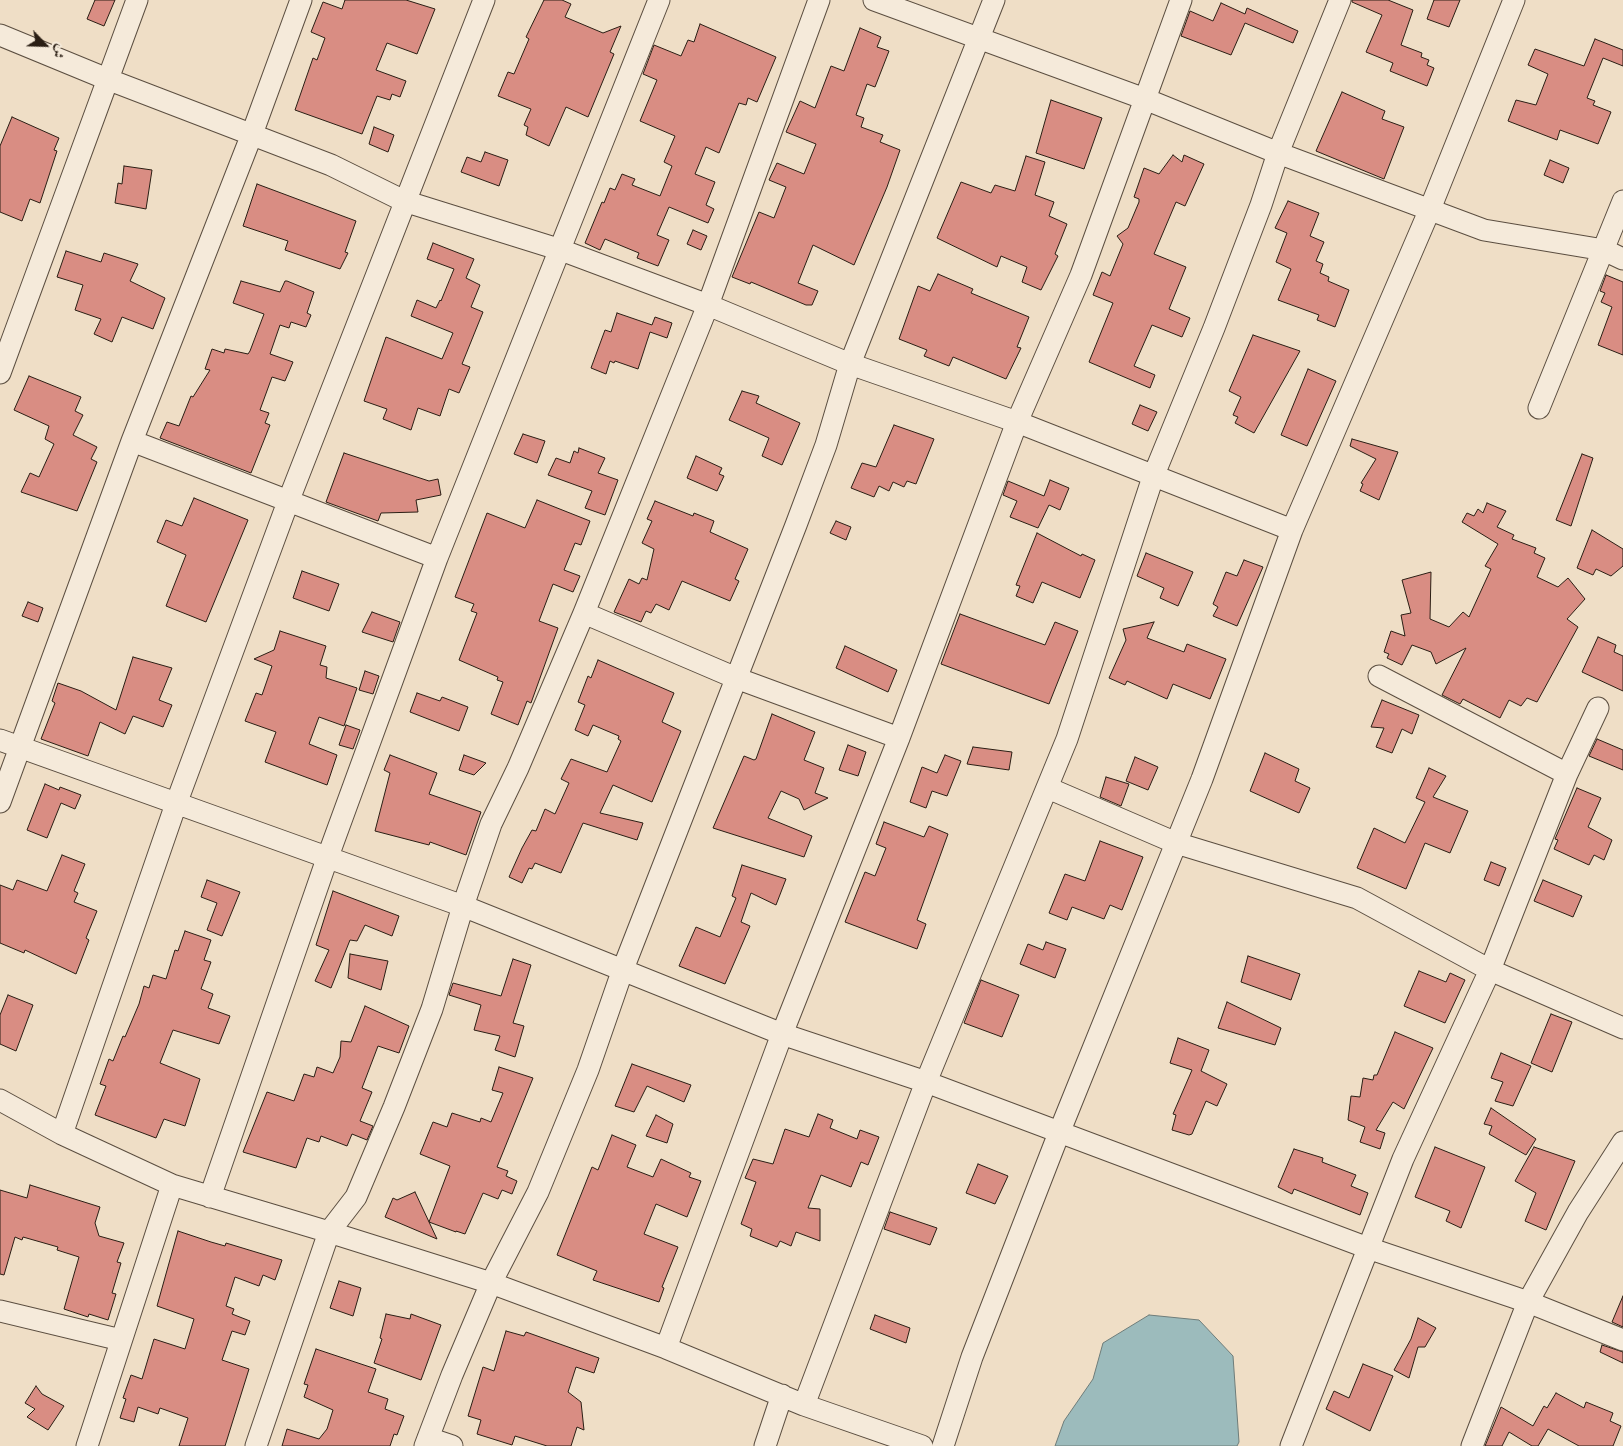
<!DOCTYPE html>
<meta charset="utf-8">
<style>
body{margin:0}
#map{position:relative;width:1623px;height:1446px;overflow:hidden;background:#efdec6;font-family:"IM FELL DW Pica",Amiri,serif}
canvas{display:block}
.north{position:absolute;left:20px;top:20px;width:50px;height:50px;-webkit-text-stroke:4px #f5eada;paint-order:stroke;rotate:114deg;font-size:14px;font-weight:700;line-height:20px;text-align:center;color:#2a1e14}
.north::after{content:'';display:block;margin:auto;width:18px;height:22px;background:#2a1e14;clip-path:polygon(50% 0,100% 100%,50% 72%,0 100%)}
</style>
<div id="map">
<canvas width="1623" height="1446"></canvas>
<div class="north">ش</div>
</div>
<script>
const g = document.querySelector('canvas').getContext('2d');
g.lineJoin = 'round';
function fill(path, color) {
  g.fillStyle = color;
  g.fill(path, 'evenodd');
}
function poly(rows) {
  const path = new Path2D();
  for (const r of rows) {
    path.moveTo(r[0], r[1]);
    for (let i = 2; i < r.length; i += 2) path.lineTo(r[i], r[i + 1]);
  }
  return path;
}
function stroke(path, color, width, dash) {
  g.strokeStyle = color;
  g.lineWidth = width;
  g.lineCap = dash ? 'butt' : 'round';
  g.setLineDash(dash || []);
  g.stroke(path);
}
const water = poly([
 [1149,1315,1199,1320,1233,1356,1239,1442,1237,1446,1055,1446,1064,1421,1093,1379,1103,1343,1149,1315]
]);
const building = poly([
 [95,0,115,0,104,26,87,19,95,0],
 [345,0,406,0,435,9,417,54,387,43,376,70,406,81,400,97,392,94,390,100,377,96,362,134,295,110,313,58,317,60,325,38,311,32,323,2,342,9,345,0],
 [544,0,562,0,571,4,565,17,603,33,621,26,610,52,614,54,588,117,566,107,549,146,526,135,528,127,524,125,531,109,498,96,508,72,514,74,529,39,526,37,544,0],
 [1352,0,1388,0,1413,10,1401,45,1422,53,1421,57,1429,60,1427,65,1434,68,1427,86,1390,71,1393,63,1366,52,1382,15,1352,2,1352,0],
 [1434,0,1460,0,1449,27,1427,19,1434,0],
 [1221,3,1245,14,1247,8,1298,31,1293,43,1245,23,1231,55,1181,36,1190,11,1213,21,1221,3],
 [700,24,776,57,757,102,748,98,746,105,739,103,719,153,706,147,695,174,715,182,706,205,714,209,708,223,669,207,657,235,669,240,658,266,637,258,639,253,605,239,600,250,585,243,602,202,604,203,610,188,615,190,622,174,635,179,632,185,660,196,672,166,664,162,675,136,640,121,657,80,643,74,654,45,681,56,688,40,694,42,700,24],
 [860,28,881,37,877,47,889,51,875,87,867,84,856,115,864,118,861,127,883,135,880,142,900,150,887,187,854,265,813,245,798,283,818,291,812,305,806,305,751,282,750,284,732,277,759,212,774,218,786,187,769,180,777,163,804,174,816,144,786,132,800,101,815,108,831,66,844,71,860,28],
 [1595,39,1623,50,1623,66,1603,58,1587,98,1595,101,1593,105,1611,112,1598,144,1560,130,1557,140,1508,121,1516,100,1536,105,1548,74,1528,65,1535,49,1584,66,1595,39],
 [1342,92,1385,111,1382,119,1404,127,1384,179,1316,151,1342,92],
 [1051,100,1102,118,1084,169,1036,153,1051,100],
 [12,117,59,138,54,150,57,151,40,203,30,199,22,221,0,212,0,146,12,117],
 [374,127,394,135,388,152,369,144,374,127],
 [485,152,508,160,499,186,461,172,467,157,481,162,485,152],
 [1173,155,1182,162,1184,155,1204,164,1185,206,1176,202,1154,254,1186,267,1169,309,1190,318,1182,337,1152,325,1134,366,1155,375,1150,388,1089,362,1113,303,1093,295,1102,272,1110,276,1123,244,1117,236,1128,228,1139,202,1139,199,1134,197,1144,168,1159,174,1173,155],
 [1026,156,1045,162,1035,195,1054,202,1049,216,1067,224,1055,254,1058,256,1041,290,1022,282,1027,267,1001,256,997,267,937,238,961,182,991,193,995,185,1015,191,1026,156],
 [1550,160,1569,168,1563,183,1544,175,1550,160],
 [124,166,152,170,146,209,115,203,118,183,122,184,124,166],
 [257,184,356,221,345,252,348,253,340,269,285,250,288,241,243,226,257,184],
 [1288,201,1319,213,1310,236,1324,242,1316,261,1323,264,1320,273,1329,277,1328,281,1349,290,1335,327,1317,320,1319,315,1278,300,1291,269,1276,262,1287,233,1275,228,1288,201],
 [693,230,707,236,701,250,687,244,693,230],
 [433,243,474,259,466,278,480,285,471,307,483,312,462,364,470,367,459,393,449,389,440,416,418,408,411,430,383,419,387,409,364,401,386,337,442,359,453,333,411,316,417,300,436,308,440,300,441,301,454,269,427,259,433,243],
 [66,251,101,262,104,253,138,264,130,281,165,298,153,329,122,317,112,342,94,334,101,319,75,310,83,285,57,277,66,251],
 [938,274,973,289,971,293,1029,317,1017,347,1021,348,1006,379,953,357,949,366,924,356,927,350,899,339,918,286,930,291,938,274],
 [1606,275,1623,282,1623,355,1598,345,1612,307,1601,302,1605,293,1600,291,1606,275],
 [241,281,280,292,285,281,287,281,314,292,307,313,311,315,306,327,291,322,289,328,280,325,270,354,293,362,285,381,272,377,260,410,269,413,265,423,270,425,251,473,160,438,167,422,179,426,191,396,193,397,210,370,205,369,212,349,224,353,225,349,248,354,250,351,264,314,233,303,241,281],
 [617,313,652,325,655,317,672,323,667,338,650,332,638,369,615,361,614,363,610,361,606,374,591,368,605,330,611,332,617,313],
 [1253,335,1300,351,1254,433,1235,423,1238,417,1233,415,1241,397,1229,391,1253,335],
 [1308,369,1336,381,1307,446,1281,435,1308,369],
 [29,376,81,397,75,411,83,415,73,435,97,447,91,459,97,462,77,511,21,492,30,473,39,477,54,444,45,439,49,426,14,410,29,376],
 [742,391,759,396,756,403,800,423,782,465,762,456,769,438,729,420,742,391],
 [1140,405,1157,412,1148,431,1132,424,1140,405],
 [894,425,934,439,916,484,907,481,904,487,893,482,889,491,879,486,874,497,851,488,862,463,876,467,894,425],
 [523,434,545,441,537,463,514,454,523,434],
 [1352,439,1398,452,1379,500,1360,491,1363,484,1361,483,1376,459,1350,446,1352,439],
 [579,448,605,458,598,473,618,480,605,515,585,508,592,491,548,475,556,458,570,463,574,451,578,453,579,448],
 [344,453,429,481,438,479,441,495,416,500,418,512,381,513,378,521,326,502,344,453],
 [1582,454,1593,458,1571,526,1556,520,1582,454],
 [696,456,722,468,719,474,724,476,717,491,687,478,696,456],
 [1050,480,1069,488,1060,510,1049,505,1038,528,1010,517,1017,501,1003,495,1008,481,1044,496,1050,480],
 [194,498,248,520,206,622,166,606,186,555,157,542,166,520,182,526,194,498],
 [537,500,590,521,581,545,575,543,564,570,580,576,573,592,553,584,539,621,558,628,531,703,527,701,518,725,491,714,503,682,497,680,498,677,459,660,477,613,471,611,474,604,455,597,487,513,525,528,537,500],
 [655,501,693,516,694,513,714,521,710,532,748,549,735,579,739,581,730,601,682,581,669,610,656,604,651,613,646,611,641,622,614,612,629,579,639,584,642,578,647,580,654,549,642,543,652,521,647,519,655,501],
 [1487,503,1506,511,1497,527,1514,535,1512,539,1536,548,1534,553,1545,558,1537,577,1558,587,1568,578,1585,599,1567,619,1578,627,1537,702,1527,698,1521,706,1509,700,1500,718,1463,699,1460,704,1442,695,1466,648,1436,664,1431,652,1412,645,1402,665,1387,658,1389,654,1384,652,1391,631,1405,636,1401,615,1411,613,1402,580,1431,572,1430,619,1449,627,1463,612,1469,617,1491,569,1485,566,1498,544,1462,522,1467,513,1474,516,1478,509,1483,513,1487,503],
 [836,521,851,527,846,540,830,533,836,521],
 [1592,530,1623,549,1623,566,1611,576,1596,569,1593,575,1577,568,1592,530],
 [1037,533,1081,556,1082,554,1095,560,1080,598,1042,582,1033,603,1016,596,1020,586,1016,585,1037,533],
 [1146,553,1193,572,1178,606,1160,598,1164,588,1137,576,1146,553],
 [1244,560,1263,567,1237,626,1213,616,1218,607,1213,604,1226,572,1237,576,1244,560],
 [302,571,339,584,329,611,293,598,302,571],
 [28,602,43,608,38,622,22,616,28,602],
 [372,612,400,622,393,642,362,632,372,612],
 [960,614,1045,645,1055,622,1078,631,1049,704,941,664,960,614],
 [1154,622,1147,638,1184,652,1187,644,1226,659,1210,699,1173,684,1167,699,1127,681,1125,685,1109,678,1126,640,1123,629,1154,622],
 [280,631,326,646,320,665,327,667,326,678,357,688,344,726,319,717,309,744,337,755,327,785,265,762,276,732,245,721,256,693,262,695,272,666,254,659,274,650,280,631],
 [1598,637,1616,645,1614,652,1623,656,1623,691,1582,672,1598,637],
 [845,646,897,670,888,692,836,668,845,646],
 [133,657,172,668,159,700,172,705,163,727,133,716,125,734,100,722,88,756,41,739,55,703,52,701,58,683,81,691,116,710,133,657],
 [598,660,674,693,662,722,681,731,652,802,613,785,600,813,643,823,637,840,583,823,561,873,535,863,532,869,529,868,522,883,509,877,522,848,532,830,536,831,545,809,555,814,569,783,561,779,571,759,607,772,621,741,618,739,619,736,593,725,588,736,575,730,585,705,578,702,588,676,591,678,598,660],
 [365,671,379,676,373,694,359,690,365,671],
 [417,693,440,701,442,697,468,707,459,731,410,712,417,693],
 [1382,700,1419,715,1412,734,1402,729,1392,753,1376,747,1384,728,1371,727,1382,700],
 [772,714,815,732,804,760,824,768,815,793,828,798,804,810,799,799,781,791,768,818,812,836,804,857,713,828,744,756,754,760,756,759,772,714],
 [346,725,360,730,353,749,339,745,346,725],
 [1597,739,1623,750,1623,770,1589,756,1597,739],
 [848,745,866,752,858,776,839,770,848,745],
 [973,747,1012,752,1009,770,967,764,973,747],
 [1265,753,1299,769,1295,781,1310,788,1299,813,1250,791,1265,753],
 [390,755,437,773,429,794,481,812,466,855,430,842,429,845,375,831,390,773,384,770,390,755],
 [464,755,486,763,474,775,459,770,464,755],
 [945,755,961,761,947,796,932,791,926,808,910,802,922,767,937,773,945,755],
 [1135,757,1158,767,1148,790,1126,781,1135,757],
 [1429,768,1446,776,1433,797,1468,811,1450,853,1425,843,1406,889,1357,868,1374,828,1405,843,1425,802,1416,798,1429,768],
 [1106,777,1129,784,1121,806,1100,797,1106,777],
 [45,784,59,790,60,787,81,795,75,809,61,803,47,838,27,830,45,784],
 [1577,788,1601,798,1588,827,1612,840,1604,860,1594,855,1589,865,1554,849,1558,840,1555,839,1577,788],
 [884,822,924,837,929,826,948,834,917,920,926,924,917,949,845,922,865,872,875,876,886,848,876,844,884,822],
 [1100,841,1143,857,1122,910,1110,905,1104,919,1072,907,1067,920,1049,913,1065,874,1085,881,1100,841],
 [62,855,85,864,74,891,78,893,74,902,97,911,86,938,89,940,76,974,25,950,24,953,0,943,0,885,13,890,17,880,47,891,62,855],
 [1491,862,1506,868,1499,886,1484,880,1491,862],
 [742,865,786,879,776,905,751,893,741,922,750,926,725,984,679,966,696,927,720,937,736,898,732,896,742,865],
 [207,880,240,892,222,936,207,930,217,903,201,897,207,880],
 [1543,880,1582,896,1573,917,1534,901,1543,880],
 [333,891,399,916,392,936,365,925,357,941,350,940,331,988,315,981,329,950,316,945,333,891],
 [185,931,211,940,204,960,211,962,201,989,213,994,208,1008,230,1016,219,1044,173,1030,160,1063,200,1079,185,1126,164,1119,156,1138,95,1115,106,1086,100,1084,109,1059,113,1061,123,1036,125,1037,139,1004,144,986,149,988,153,975,166,979,175,950,178,951,185,931],
 [1046,942,1066,949,1055,978,1020,964,1028,944,1043,950,1046,942],
 [350,954,388,961,381,990,348,978,350,954],
 [1248,956,1300,974,1291,1000,1241,982,1248,956],
 [513,959,531,965,513,1023,524,1026,515,1057,495,1050,500,1036,474,1030,481,1005,449,995,453,983,501,996,513,959],
 [1419,971,1446,982,1450,973,1465,980,1445,1023,1404,1006,1419,971],
 [981,980,1019,995,1002,1037,964,1023,981,980],
 [8,995,33,1005,16,1051,0,1044,0,1015,8,995],
 [1227,1002,1281,1028,1275,1045,1218,1028,1227,1002],
 [365,1006,409,1026,399,1053,378,1046,362,1088,372,1092,360,1121,373,1126,367,1140,352,1134,347,1146,321,1136,319,1142,307,1138,296,1168,243,1152,267,1092,294,1101,304,1074,314,1077,317,1067,333,1073,340,1057,341,1041,351,1042,365,1006],
 [1551,1014,1572,1022,1552,1072,1531,1063,1551,1014],
 [1395,1032,1433,1048,1404,1109,1393,1102,1376,1130,1385,1133,1380,1149,1360,1142,1365,1127,1348,1120,1351,1096,1360,1097,1363,1078,1373,1080,1374,1075,1377,1075,1395,1032],
 [1178,1038,1209,1050,1201,1071,1227,1084,1217,1106,1206,1101,1192,1134,1189,1135,1172,1130,1176,1115,1173,1114,1192,1070,1170,1063,1178,1038],
 [1501,1053,1531,1066,1513,1106,1495,1101,1503,1082,1491,1078,1501,1053],
 [632,1064,691,1085,684,1102,647,1086,634,1112,615,1106,632,1064],
 [499,1067,533,1078,497,1167,508,1171,506,1176,517,1181,512,1194,502,1190,498,1199,483,1193,465,1234,456,1231,456,1232,429,1222,450,1166,420,1154,433,1122,447,1127,452,1113,480,1122,481,1118,491,1122,503,1093,492,1090,499,1067],
 [1491,1108,1536,1139,1526,1155,1489,1134,1492,1126,1484,1124,1491,1108],
 [818,1114,833,1120,830,1128,857,1139,860,1130,879,1137,868,1165,861,1162,851,1187,821,1175,808,1208,820,1209,820,1241,796,1232,791,1246,780,1241,777,1247,750,1236,752,1229,741,1224,756,1182,745,1178,753,1159,773,1164,785,1129,809,1137,818,1114],
 [656,1115,673,1124,667,1143,646,1136,656,1115],
 [612,1135,636,1145,627,1167,653,1177,661,1159,691,1173,689,1177,701,1181,687,1217,656,1204,644,1234,678,1247,662,1287,664,1288,659,1302,593,1280,597,1271,557,1255,592,1167,598,1170,612,1135],
 [1435,1147,1485,1167,1461,1228,1446,1221,1450,1211,1415,1197,1435,1147],
 [1534,1147,1575,1161,1546,1230,1525,1221,1536,1193,1515,1181,1534,1147],
 [1294,1149,1323,1158,1322,1162,1356,1175,1351,1186,1368,1193,1360,1215,1294,1189,1292,1194,1278,1187,1294,1149],
 [978,1164,1008,1176,995,1204,966,1193,978,1164],
 [30,1185,100,1207,95,1223,99,1236,124,1243,117,1262,121,1263,112,1293,116,1294,108,1320,89,1314,88,1317,64,1309,79,1257,57,1250,58,1247,23,1237,22,1240,15,1237,4,1275,0,1274,0,1190,27,1198,30,1185],
 [415,1192,437,1239,385,1217,393,1198,397,1200,415,1192],
 [890,1212,937,1228,930,1245,884,1229,890,1212],
 [178,1231,211,1242,225,1246,226,1243,282,1260,275,1280,263,1275,259,1286,235,1277,226,1306,234,1309,232,1314,250,1321,245,1335,232,1331,222,1360,249,1369,225,1446,179,1446,188,1418,160,1408,158,1414,138,1407,134,1422,120,1418,126,1399,123,1398,131,1375,142,1379,154,1339,185,1349,194,1319,157,1306,178,1231],
 [339,1281,361,1288,353,1316,330,1308,339,1281],
 [1623,1296,1623,1327,1612,1322,1623,1296],
 [386,1314,410,1319,411,1314,441,1325,421,1380,374,1363,382,1339,380,1338,386,1314],
 [875,1315,910,1328,906,1343,870,1329,875,1315],
 [1418,1318,1436,1328,1425,1347,1418,1347,1409,1378,1394,1370,1411,1339,1418,1318],
 [506,1331,524,1336,526,1332,599,1358,594,1373,576,1367,568,1392,581,1402,584,1430,577,1427,571,1446,547,1446,515,1436,512,1445,477,1434,481,1420,468,1416,483,1367,494,1371,506,1331],
 [1602,1345,1623,1352,1623,1363,1600,1352,1602,1345],
 [316,1349,376,1369,368,1392,388,1399,385,1409,404,1416,397,1435,394,1434,390,1446,282,1446,287,1429,319,1439,327,1429,333,1410,304,1397,308,1385,304,1384,316,1349],
 [1363,1364,1393,1376,1370,1431,1326,1409,1334,1391,1349,1398,1363,1364],
 [36,1386,42,1394,64,1406,48,1430,27,1417,35,1409,25,1403,36,1386],
 [1556,1393,1584,1408,1586,1402,1613,1413,1610,1421,1621,1426,1613,1446,1579,1446,1548,1429,1538,1446,1532,1446,1509,1432,1502,1446,1485,1446,1501,1407,1533,1426,1544,1406,1547,1408,1556,1393]
]);
const minor = poly([
 [874,0,1145,99,1278,153,1484,230,1604,250,1623,259],
 [0,35,107,79,331,165,404,201,561,250,708,305,850,364,1017,422,1292,530],
 [0,373,137,0],
 [1539,408,1623,201],
 [132,441,437,558],
 [584,613,736,678,899,738],
 [1379,676,1567,774],
 [0,740,463,906,782,1034,926,1082,1368,1248,1528,1302,1623,1340],
 [1048,788,1176,843,1357,898,1490,970,1623,1028],
 [0,802,132,441,252,134,301,0],
 [0,1100,62,1134,172,1185,329,1232,491,1283,666,1348,804,1405,922,1446],
 [62,1134,176,804,288,502,484,0],
 [210,1197,327,859,437,558,659,0],
 [0,1311,121,1340],
 [666,1348,782,1034,899,738,1017,422,1081,275,1181,0],
 [804,1405,926,1082,1067,739,1153,477,1214,328,1261,205,1278,153,1340,0],
 [428,1438,452,1446],
 [87,1446,172,1185],
 [256,1446,329,1232,356,1197,394,1107,432,1009,463,906,491,824,518,768,584,613,708,305,819,0],
 [425,1446,452,1375,491,1283,538,1192,588,1070,623,969,796,525,826,445,850,364,994,0],
 [765,1446,782,1395],
 [943,1446,972,1357,1059,1133,1202,779,1292,530,1430,209,1514,0],
 [1291,1446,1403,1159,1490,970,1567,774,1598,708],
 [1472,1446,1528,1302,1578,1212,1623,1142]
]);
fill(water, '#9cbbbc');
stroke(water, '#6e7c79', 1);
fill(building, '#d98d83');
stroke(building, '#2a1e14', 1);
stroke(minor, '#5b4e40', 23);
stroke(minor, '#f5eada', 21);
</script>
